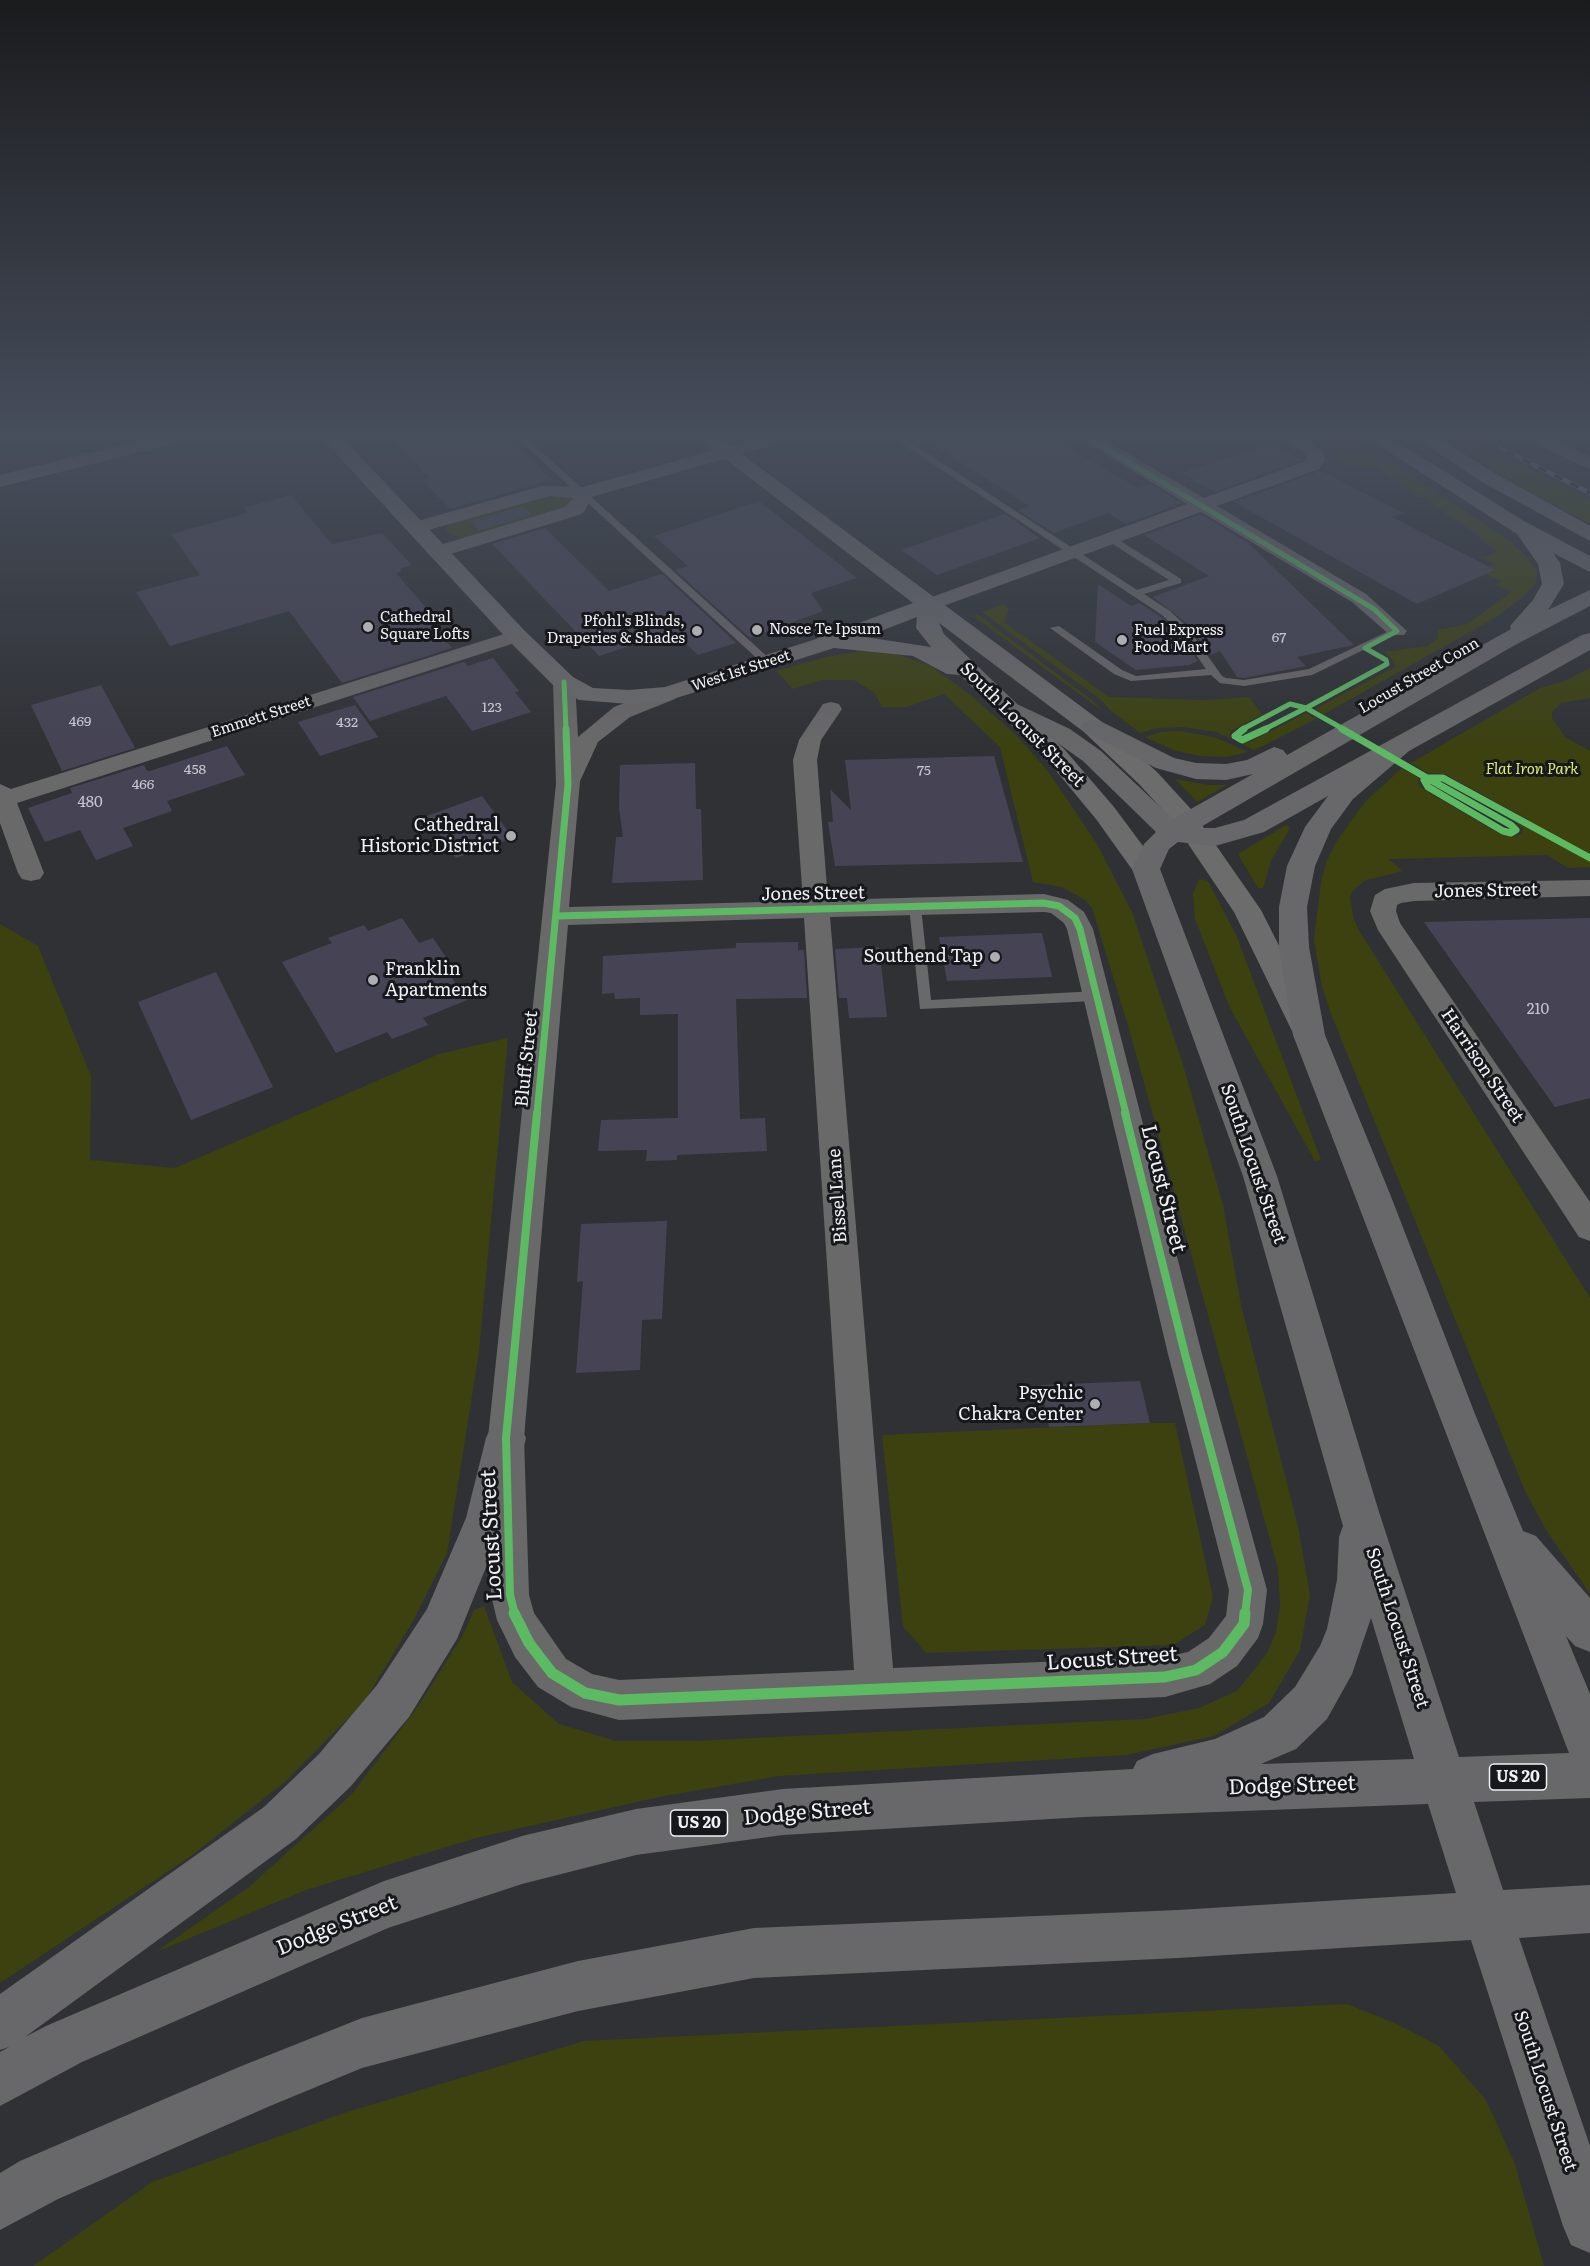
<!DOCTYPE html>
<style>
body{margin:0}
canvas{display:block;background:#2f3134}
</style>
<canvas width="1590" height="2266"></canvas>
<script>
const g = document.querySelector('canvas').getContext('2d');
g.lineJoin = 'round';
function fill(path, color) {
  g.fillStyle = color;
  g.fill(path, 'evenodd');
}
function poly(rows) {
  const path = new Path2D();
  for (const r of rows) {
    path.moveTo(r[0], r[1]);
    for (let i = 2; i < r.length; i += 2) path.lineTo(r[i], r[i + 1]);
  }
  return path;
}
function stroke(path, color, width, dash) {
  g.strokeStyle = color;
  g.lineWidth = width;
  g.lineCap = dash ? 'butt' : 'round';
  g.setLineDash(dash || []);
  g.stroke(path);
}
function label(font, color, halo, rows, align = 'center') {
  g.font = font + ' Literata,serif';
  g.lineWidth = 6;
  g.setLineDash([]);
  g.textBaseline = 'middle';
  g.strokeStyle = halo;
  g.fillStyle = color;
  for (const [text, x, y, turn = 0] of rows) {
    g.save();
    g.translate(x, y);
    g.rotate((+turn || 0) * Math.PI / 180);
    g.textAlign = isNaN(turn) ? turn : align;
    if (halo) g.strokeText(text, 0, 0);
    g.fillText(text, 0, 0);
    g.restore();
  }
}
const green = poly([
 [1310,435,1349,435,1507,539,1527,557,1537,571,1536,583,1524,596,1495,618,1324,714,1315,709,1395,667,1395,662,1384,652,1428,646,1438,638,1438,630,1467,624,1512,592,1495,585,1501,581,1486,574,1488,567,1494,564,1483,558,1497,552,1468,528,1376,467,1364,468,1337,462,1328,449],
 [1437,435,1465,435,1488,449,1590,499,1590,524,1528,491],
 [553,493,571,497,574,500,571,506,465,538,450,535,445,529,448,523],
 [1004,604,1009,609,1004,622,1109,697,1205,700,1249,697,1262,714,1231,731,1229,735,1232,739,1216,732,1183,727,1158,728,1140,733,1110,710,1100,699,982,612],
 [977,614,1093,701,1104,712,973,616],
 [868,650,891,652,931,666,969,694,1015,734,1047,770,1071,805,1097,844,1132,912,1184,1068,1223,1205,1241,1305,1298,1526,1310,1595,1300,1650,1269,1703,1214,1736,1126,1755,779,1776,659,1797,476,1838,306,1890,156,1952,249,1887,352,1794,419,1705,463,1635,474,1610,484,1606,512,1682,559,1724,616,1741,693,1741,1145,1719,1199,1708,1237,1691,1266,1655,1276,1632,1280,1606,1278,1569,1130,1032,1092,908,1085,900,1062,887,1033,882,1000,747,944,694,907,707,882,707,874,692,854,680,821,680,793,689,776,671,826,657],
 [1590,668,1590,698,1561,703,1552,712,1552,718,1565,737,1590,751,1590,867,1568,868,1547,855,1388,859,1403,871,1366,880,1353,890,1350,897,1354,920,1360,932,1590,1298,1590,1594,1546,1530,1525,1491,1333,1019,1322,987,1314,939,1321,882,1327,860,1338,839,1366,801,1402,768,1419,778,1418,784,1423,789,1498,833,1514,837,1521,834,1523,829,1515,822,1522,825,1529,820,1445,774,1428,773,1411,763,1540,688,1565,681],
 [1306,713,1316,719,1263,746,1253,750,1241,743,1250,742],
 [1180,731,1214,737,1248,752,1226,757,1201,756,1176,751,1145,737,1161,732],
 [1175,779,1209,785,1227,785,1197,802],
 [1286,825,1290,828,1271,861,1263,888,1258,888,1238,854],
 [1199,879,1208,881,1237,937,1321,1160,1315,1161,1230,1008,1195,919,1193,894],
 [0,924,38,946,91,1076,90,1160,175,1168,439,1054,508,1038,479,1352,447,1553,412,1623,364,1702,286,1781,191,1856,0,1983],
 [1150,1423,1175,1423,1213,1597,1205,1625,1173,1645,926,1653,903,1626,882,1435],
 [1347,2004,1397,2024,1439,2046,1486,2100,1515,2164,1544,2266,33,2266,152,2182,344,2113,584,2041]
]);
const building = poly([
 [387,435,505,435,552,480,450,509,422,480,430,478],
 [918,435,1047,435,1137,488,1150,484,1182,503,1126,524,1109,513,1053,533,1018,510,1029,506],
 [1270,444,1301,460,1215,492,1182,473],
 [1320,471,1404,513,1392,517,1495,570,1417,604,1234,502],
 [291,495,332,544,382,533,412,565,400,569,402,571,396,573,432,615,426,617,452,648,342,683,289,611,170,646,136,592,200,575,171,534,248,513,244,508],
 [759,501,857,578,811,593,823,611,750,638,675,570,688,566,654,536],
 [523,506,532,515,479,531,470,521],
 [1005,514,1040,538,937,575,901,550],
 [1201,514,1247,542,1354,645,1297,657,1306,666,1244,678,1237,677,1220,651,1210,655,1190,626,1153,597,1209,576,1144,535],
 [545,528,609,591,662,574,736,643,698,655,679,637,657,645,651,639,599,656,492,544],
 [1098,584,1131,606,1139,603,1161,617,1178,633,1198,661,1189,665,1136,670,1095,642],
 [493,658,519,691,515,692,531,712,472,731,446,696,370,721,353,697,464,662,468,666],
 [101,685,135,748,62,771,31,705],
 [355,705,378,737,320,756,298,722],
 [227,746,245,775,167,801,172,811,123,828,133,846,96,860,80,830,45,842,28,808,72,793,70,788,144,765,147,771,150,771],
 [994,756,1023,862,835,866,828,822,833,822,830,789,851,810,845,760],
 [695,763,696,809,701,809,703,880,612,883,616,837,623,837,619,808,620,765],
 [482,796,513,838,456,858,427,816],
 [402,918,419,943,433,938,454,969,447,971,467,1000,423,1018,428,1025,392,1039,387,1032,336,1053,282,962,332,943,328,938,364,925,368,931],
 [1590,918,1590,1098,1555,1107,1424,922],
 [1042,933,1052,977,947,981,939,937],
 [798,942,798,950,804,950,807,998,736,999,740,1119,765,1118,767,1151,677,1155,677,1160,646,1161,647,1150,598,1151,601,1120,678,1118,678,1014,640,1015,640,998,615,999,614,993,602,994,603,956,736,948,736,943],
 [879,947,887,1017,849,1018,847,998,839,998,835,949],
 [216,972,273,1087,191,1120,138,1002],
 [667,1221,662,1319,642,1320,640,1370,576,1373,583,1281,577,1282,581,1224],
 [1140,1381,1150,1423,1049,1427,1041,1385]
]);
const service = poly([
 [514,435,523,435,771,660,771,664,763,664,514,435],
 [889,435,899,435,1137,590,1169,580,1108,541,1108,537,1114,537,1181,579,1181,583,1144,594,1170,611,1188,628,1222,676,1226,678,1244,680,1309,669,1393,629,1402,631,1312,675,1244,686,1220,683,1211,675,1131,681,1114,674,1050,628,1059,626,1122,670,1136,676,1206,669,1180,632,1162,615,889,435],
 [915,903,921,907,931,1000,1096,991,1103,996,1096,1001,920,1009,909,907,915,903]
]);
const minor = poly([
 [768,435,796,435,793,439,592,497,584,512,579,515,444,556,430,556,427,552,430,548,565,507,573,498,550,496,414,534,404,528,407,524,542,486,583,487,768,435],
 [1074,435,1096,435,1204,498,1306,461,1306,454,1280,435,1301,435,1323,452,1325,460,1319,469,1217,506,1366,594,1407,631,1404,635,1390,635,1352,602,1201,512,935,609,921,609,918,605,921,601,1187,504,1074,435],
 [1521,435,1544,435,1590,457,1590,469,1524,439,1521,435],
 [517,630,524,632,528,636,524,640,17,803,44,873,40,879,31,881,22,879,18,873,0,823,0,784,11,789,517,630],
 [564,675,572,677,575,682,578,737,614,707,667,687,675,689,678,694,675,699,630,717,598,742,580,781,569,907,803,901,793,760,799,740,823,704,831,702,839,704,842,709,821,740,817,760,828,900,1044,894,1068,900,1084,912,1093,929,1202,1354,1267,1590,1263,1624,1258,1638,1237,1666,1210,1684,1165,1697,619,1720,571,1707,538,1687,515,1657,497,1620,491,1595,488,1438,556,784,553,682,556,677,564,675],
 [1044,912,1051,913,1064,923,1067,929,1168,1354,1229,1590,1226,1616,1209,1638,1188,1652,1165,1657,893,1668,830,917,1044,912],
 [804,918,854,1670,619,1680,592,1674,566,1659,534,1613,529,1595,524,1438,568,925,804,918],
 [1590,880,1590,896,1414,901,1401,903,1397,905,1396,911,1400,923,1590,1202,1590,1241,1579,1237,1378,930,1370,911,1375,895,1385,889,1414,883,1590,880]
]);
const tertiary = poly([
 [162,435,196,435,193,439,0,487,0,475,162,435]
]);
const secondary = poly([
 [319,435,340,435,525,631,573,677,593,688,629,690,665,687,813,640,913,603,694,435,716,435,1102,722,1157,772,1190,808,1261,910,1319,1025,1315,1033,1304,1036,1293,1033,1234,912,1172,820,1139,784,1084,732,939,623,944,634,1065,750,1114,807,1160,869,1156,875,1146,878,1136,875,1096,819,1047,760,960,675,947,674,913,656,834,648,667,701,629,704,579,700,555,687,509,641,319,435],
 [917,617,916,628,931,647,865,637,917,617]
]);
const trunk = poly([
 [1363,435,1386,435,1524,521,1590,556,1590,572,1553,553,1560,563,1564,584,1548,610,1590,590,1590,606,1515,645,1199,828,1215,828,1244,820,1582,635,1590,633,1590,650,1409,751,1353,799,1331,829,1315,866,1307,907,1309,947,1325,1035,1390,1194,1475,1414,1523,1531,1536,1536,1590,1598,1590,1652,1575,1646,1566,1636,1590,1694,1590,1798,1474,1802,1503,1890,1590,1885,1590,1933,1519,1938,1590,2146,1590,2253,1571,2245,1563,2226,1471,1940,1178,1958,754,1978,578,2011,362,2068,270,2106,58,2199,0,2230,0,2173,20,2161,239,2067,362,2018,578,1961,754,1928,1178,1910,1456,1893,1428,1804,1084,1817,783,1835,636,1855,522,1884,388,1928,82,2062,0,2106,0,2052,9,2047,0,2050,0,1994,264,1807,319,1754,377,1685,427,1609,466,1518,486,1438,492,1425,506,1420,520,1425,526,1438,506,1518,457,1639,409,1717,351,1786,296,1839,25,2037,46,2026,384,1881,522,1836,636,1809,783,1789,1133,1769,1137,1761,1153,1754,1215,1739,1264,1717,1295,1687,1320,1646,1327,1629,1337,1580,1339,1537,1343,1526,1243,1176,1132,869,1144,844,1156,832,1083,761,1052,739,1001,715,998,710,1001,705,1010,703,1019,705,1070,729,1101,751,1173,819,1253,774,1226,780,1196,779,1156,768,1084,732,1081,727,1084,722,1093,720,1102,722,1174,758,1196,763,1226,764,1247,760,1274,747,1283,750,1287,755,1511,629,1510,626,1533,600,1542,584,1538,564,1517,534,1363,435],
 [1328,796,1305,827,1287,866,1279,907,1279,947,1293,1035,1569,1753,1459,1757,1379,1512,1277,1176,1160,869,1169,849,1178,842,1215,846,1264,832,1328,796],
 [1371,1618,1414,1759,1261,1764,1296,1749,1327,1719,1352,1674,1371,1618],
 [1412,435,1435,435,1496,474,1590,526,1590,541,1482,482,1412,435]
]);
const rail = poly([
 [1474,435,1590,493]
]);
const cyclewayFar3 = poly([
 [1083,435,1374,609,1397,631,1365,648],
 [564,682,566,730],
 [1306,708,1345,730],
 [1306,708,1387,664,1386,660,1365,648],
 [1241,730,1290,704,1306,708],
 [1263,730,1306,708]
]);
const cyclewayFar2 = poly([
 [1244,729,1235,736,1242,740,1266,729],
 [1342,729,1427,778],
 [1427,778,1511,825,1516,830,1511,833,1503,831,1428,787,1424,780,1427,778],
 [1427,778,1443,778,1590,858],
 [557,916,1044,903,1059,906,1075,918,1080,929,1126,1114],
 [537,1114,568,784,566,729]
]);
const cyclewayFar1 = poly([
 [1125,1113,1185,1354,1248,1590,1245,1615],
 [515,1615,510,1595,506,1438,537,1113]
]);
const cycleway = poly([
 [514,1613,529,1643,552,1673,585,1693,619,1700,1165,1677,1196,1670,1223,1652,1244,1624,1245,1613]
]);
const markers = [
 [368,627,6,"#acaeb2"],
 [757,630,6,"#acaeb2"],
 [697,631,6,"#acaeb2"],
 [1122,640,6,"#acaeb2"],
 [511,836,6,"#acaeb2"],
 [995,957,6,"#acaeb2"],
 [373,980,6,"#acaeb2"],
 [1095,1404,6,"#acaeb2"]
];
const farNumbernames = [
 ["67",1279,638],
 ["123",492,708],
 ["469",80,722],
 ["432",347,723],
 ["458",195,770],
 ["75",924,771],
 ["466",143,785]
];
const farPoinames = [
 ["Cathedral",380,618],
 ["Square Lofts",380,635],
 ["Pfohl's Blinds,",685,622,"right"],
 ["Draperies & Shades",685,639,"right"],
 ["Nosce Te Ipsum",769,630],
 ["Fuel Express",1134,631],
 ["Food Mart",1134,648]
];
const farStreetnames = [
 ["West 1st Street",741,671,-18],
 ["Locust Street Conn",1419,676,-30],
 ["Emmett Street",261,717,-18]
];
const farParknames = [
 ["Flat Iron Park",1532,770]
];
const numberNames = [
 ["480",90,803],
 ["210",1538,1010]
];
const shields = [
 [1518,1777,57],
 [699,1823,57]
];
const shieldNames = [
 ["US 20",1518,1777],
 ["US 20",699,1823]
];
const streetNames = [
 ["South Locust Street",1022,725,45],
 ["Jones Street",1486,891,-1],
 ["Jones Street",813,894,-1],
 ["Bluff Street",527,1059,-84],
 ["Harrison Street",1482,1066,56],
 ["South Locust Street",1253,1164,71],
 ["Bissel Lane",838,1196,-94],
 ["South Locust Street",1397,1628,72],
 ["South Locust Street",1545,2091,72]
];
const poiNames = [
 ["Cathedral",499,826],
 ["Historic District",499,847],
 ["Southend Tap",983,957],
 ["Franklin",385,970,"left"],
 ["Apartments",385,991,"left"],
 ["Psychic",1083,1394],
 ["Chakra Center",1083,1415]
];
const nearStreetnames = [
 ["Locust Street",1163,1189,76],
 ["Locust Street",492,1535,-93],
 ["Locust Street",1112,1659,-4],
 ["Dodge Street",1292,1786,-2],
 ["Dodge Street",807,1813,-5],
 ["Dodge Street",337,1926,-22]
];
fill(green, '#3c410f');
fill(building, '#464454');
fill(service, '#6a696a');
fill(minor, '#6a696a');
fill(tertiary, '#6a696a');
fill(secondary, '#6c6c6d');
fill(trunk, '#68686a');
stroke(rail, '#6c6d6f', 4.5);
stroke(rail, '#16181b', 3, [9]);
stroke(cyclewayFar3, '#5cba63', 5);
stroke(cyclewayFar2, '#5cba63', 7);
stroke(cyclewayFar1, '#5cba63', 8);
stroke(cycleway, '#5cba63', 11);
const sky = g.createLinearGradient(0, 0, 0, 752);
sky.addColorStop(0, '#1a1b1d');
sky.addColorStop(0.58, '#474e5c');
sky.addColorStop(1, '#474e5c00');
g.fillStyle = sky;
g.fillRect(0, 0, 1590, 752);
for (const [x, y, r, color] of markers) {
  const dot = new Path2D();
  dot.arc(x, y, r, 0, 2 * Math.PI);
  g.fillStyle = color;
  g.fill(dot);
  stroke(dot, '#16181b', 2);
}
label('14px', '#c5c6ce', null, farNumbernames);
label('15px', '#eff1f6', '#16181b', farPoinames, 'left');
label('15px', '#eff1f6', '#16181b', farStreetnames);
label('italic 15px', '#dfee6f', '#16181b', farParknames);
label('15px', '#c5c6ce', null, numberNames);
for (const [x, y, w] of shields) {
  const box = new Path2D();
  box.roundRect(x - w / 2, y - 13, w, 26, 4.5);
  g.fillStyle = '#16181b';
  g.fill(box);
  stroke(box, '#eff1f6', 1.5);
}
label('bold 16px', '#eff1f6', null, shieldNames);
label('18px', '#eff1f6', '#16181b', streetNames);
label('18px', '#eff1f6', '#16181b', poiNames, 'right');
label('21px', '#eff1f6', '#16181b', nearStreetnames);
</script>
